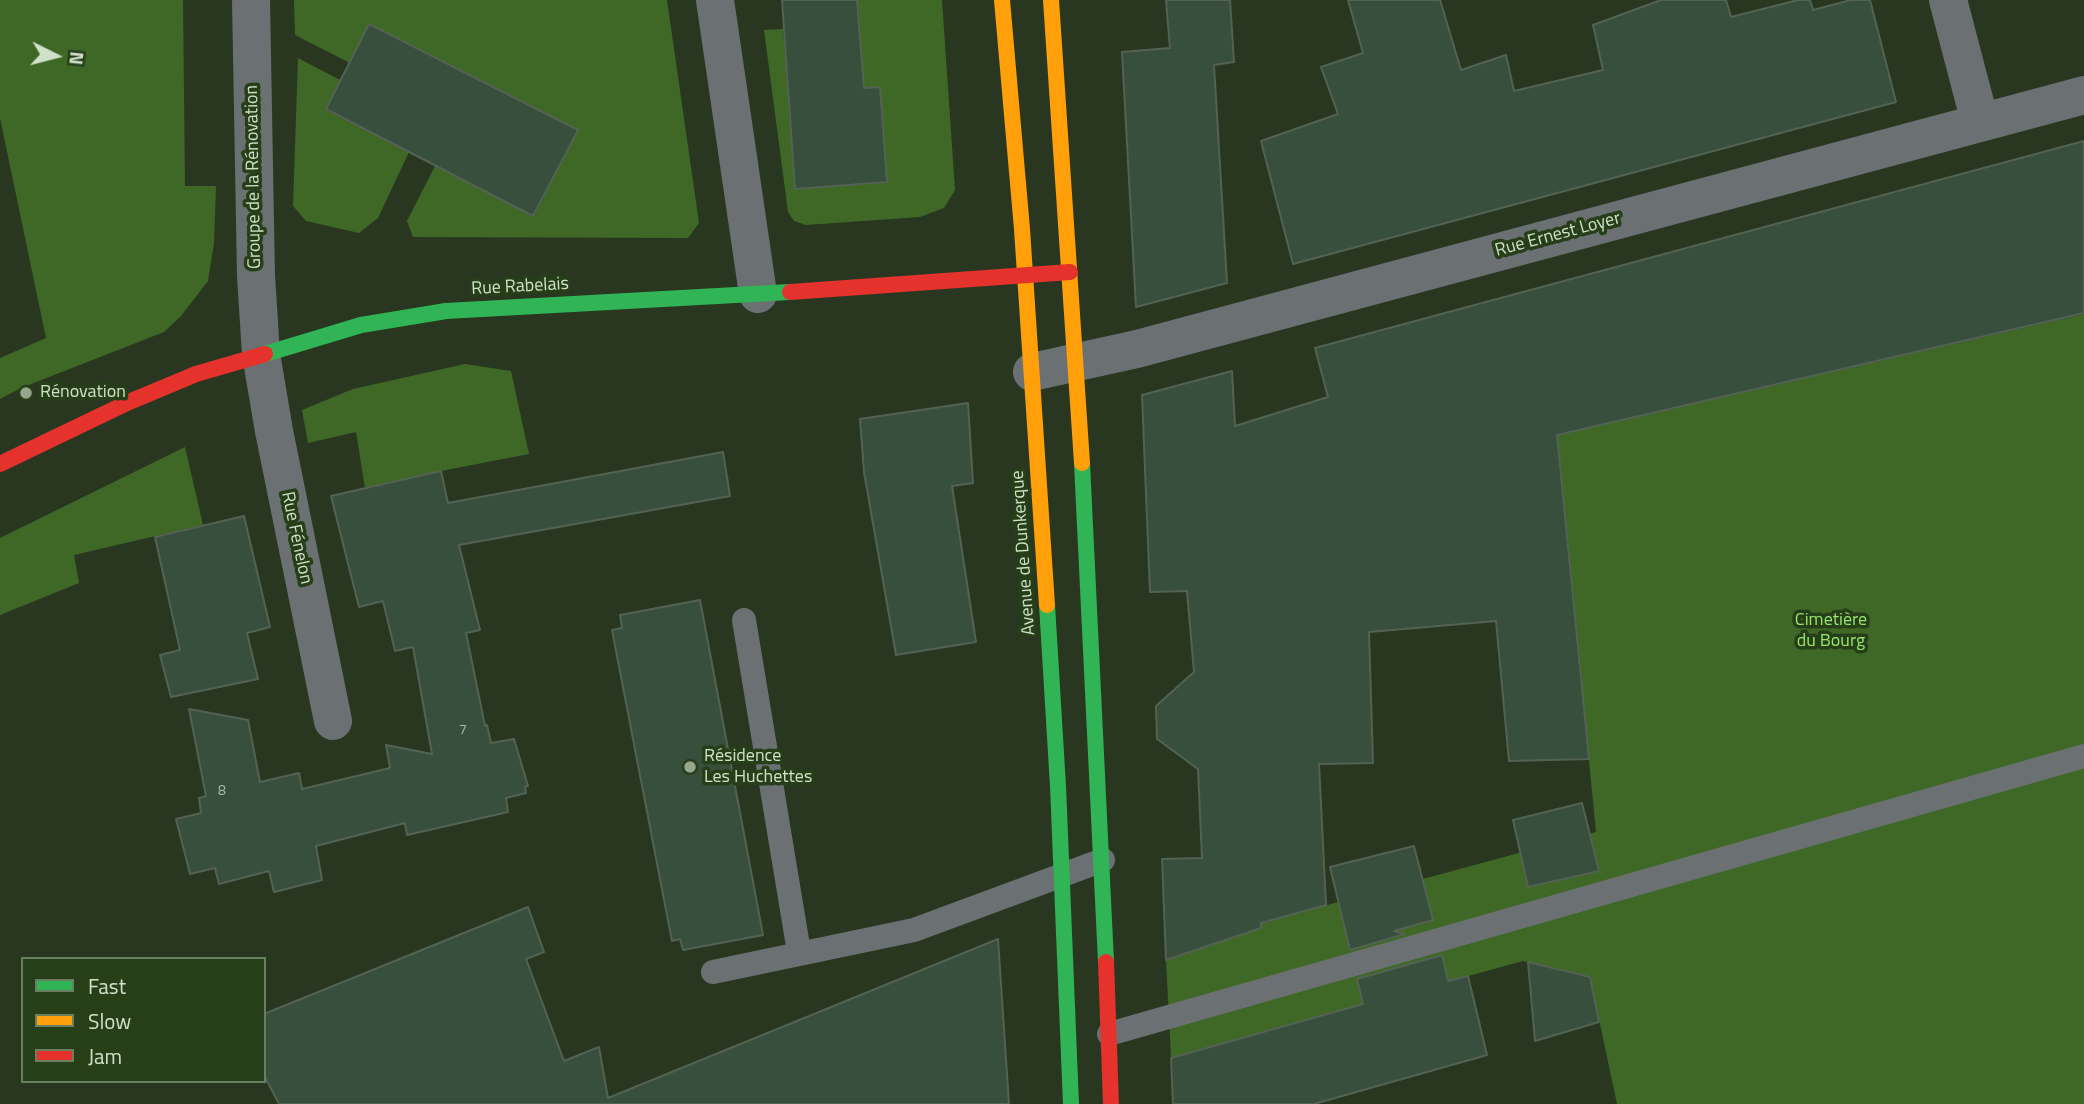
<!DOCTYPE html>
<meta charset="utf-8">
<style>
body{margin:0}
#map{position:relative;width:2084px;height:1104px;overflow:hidden;background:#293721;font-family:"Titillium Web",sans-serif}
canvas{display:block}
.legend{position:absolute;left:21px;top:957px;width:245px;height:126px;box-sizing:border-box;background:#263f19;border:2px solid #6a7f5f;margin:0;padding:9px 12px;list-style:none;font-size:21px;color:#d0e0c9}
.legend li{display:flex;align-items:center;gap:14px;height:35px}
.legend b{width:35px;border:2px solid #6a7f5f}
.north{position:absolute;left:21px;top:21px;width:70px;height:70px;-webkit-text-stroke:5px #263f19;paint-order:stroke;rotate:96deg;font-size:19px;font-weight:700;line-height:28px;text-align:center;color:#d0e0c9}
.north::after{content:'';display:block;margin:auto;width:24px;height:32px;background:#d0e0c9;clip-path:polygon(50% 0,100% 100%,50% 72%,0 100%)}
</style>
<div id="map">
<canvas width="2084" height="1104"></canvas>
<ul class="legend">
<li><b style="height:9px;background:#30b455"></b>Fast</li>
<li><b style="height:9px;background:#ff9f0a"></b>Slow</li>
<li><b style="height:9px;background:#e5322d"></b>Jam</li>
</ul>
<div class="north">N</div>
</div>
<script>
const g = document.querySelector('canvas').getContext('2d');
g.lineJoin = 'round';
function fill(path, color) {
  g.fillStyle = color;
  g.fill(path, 'evenodd');
}
function poly(rows) {
  const path = new Path2D();
  for (const r of rows) {
    path.moveTo(r[0], r[1]);
    for (let i = 2; i < r.length; i += 2) path.lineTo(r[i], r[i + 1]);
  }
  return path;
}
function stroke(path, color, width, dash) {
  g.strokeStyle = color;
  g.lineWidth = width;
  g.lineCap = dash ? 'butt' : 'round';
  g.setLineDash(dash || []);
  g.stroke(path);
}
function label(font, color, halo, rows, align = 'center') {
  g.font = font + ' "Titillium Web",sans-serif';
  g.lineWidth = 7;
  g.setLineDash([]);
  g.textBaseline = 'middle';
  g.strokeStyle = halo;
  g.fillStyle = color;
  for (const [text, x, y, turn = 0] of rows) {
    g.save();
    g.translate(x, y);
    g.rotate((+turn || 0) * Math.PI / 180);
    g.textAlign = isNaN(turn) ? turn : align;
    if (halo) g.strokeText(text, 0, 0);
    g.fillText(text, 0, 0);
    g.restore();
  }
}
const green = poly([
 [0,0,183,0,185,186,216,186,214,243,208,281,181,316,164,332,21,388,0,399,0,358,46,338,0,118],
 [294,0,667,0,699,223,688,238,413,237,407,221,435,166,534,216,578,130,369,24,350,63,295,35],
 [857,0,942,0,955,190,944,208,920,217,806,225,794,221,788,212,764,30,783,29,796,189,887,182,880,88,864,88],
 [298,58,340,80,326,110,409,152,378,218,359,233,306,221,293,206],
 [2084,314,2084,1104,1617,1104,1590,977,1523,961,1171,1058,1166,960,1261,928,1261,923,1596,832,1557,435],
 [465,364,511,371,529,454,441,471,365,488,356,432,308,443,302,410,353,389],
 [185,447,203,525,74,555,79,583,0,615,0,538]
]);
const building = poly([
 [782,0,857,0,864,88,880,87,887,182,795,189,782,0],
 [1166,0,1230,0,1234,62,1214,65,1227,283,1136,307,1122,52,1170,48,1166,0],
 [1348,0,1440,0,1461,70,1506,55,1514,91,1603,70,1593,25,1661,0,1726,0,1731,17,1798,0,1810,0,1813,10,1851,0,1870,0,1896,102,1293,264,1261,141,1338,114,1321,67,1363,53,1348,0],
 [369,24,578,130,533,216,326,109,369,24],
 [2084,141,2084,313,1557,435,1589,759,1509,761,1496,621,1369,632,1373,763,1319,764,1326,905,1261,923,1261,928,1166,960,1162,859,1202,858,1198,769,1157,739,1156,706,1194,672,1187,591,1150,592,1142,395,1232,371,1235,426,1328,397,1315,348,2084,141],
 [968,403,973,483,952,486,976,642,896,655,864,472,860,419,968,403],
 [723,452,730,496,459,545,480,630,466,633,485,726,487,725,491,743,514,739,528,786,525,787,526,793,506,798,508,812,407,835,405,823,316,846,322,880,274,892,269,871,219,884,215,868,190,874,176,819,201,813,199,798,206,796,189,709,248,720,260,782,299,773,302,789,390,768,386,745,432,754,413,647,395,651,383,601,359,607,331,496,441,471,448,503,723,452],
 [244,516,270,627,247,633,258,679,171,697,160,655,180,650,155,537,244,516],
 [700,600,763,935,683,950,680,939,672,941,612,630,622,628,620,615,700,600],
 [1582,803,1599,871,1528,887,1513,820,1582,803],
 [1414,846,1433,920,1394,931,1405,934,1350,950,1330,867,1414,846],
 [528,907,544,952,526,959,564,1061,599,1047,608,1098,998,939,1009,1104,279,1104,264,1075,264,1014,528,907],
 [1442,955,1448,981,1468,976,1487,1055,1314,1104,1173,1104,1171,1058,1363,1004,1357,979,1442,955],
 [1528,962,1590,977,1599,1022,1535,1041,1528,962]
]);
const lane = poly([
 [744,620,799,952],
 [713,972,914,930,1103,860],
 [1109,1034,2084,756]
]);
const street = poly([
 [251,0,256,276,261,354,274,431,333,721],
 [715,0,758,294],
 [1948,0,1980,122],
 [1032,372,1137,349,2084,95]
]);
const fast = poly([
 [265,354,361,325,446,311,790,292],
 [1082,463,1106,962],
 [1047,605,1058,786,1071,1104]
]);
const slow = poly([
 [1002,0,1022,229,1047,605],
 [1051,0,1082,463]
]);
const jam = poly([
 [790,292,1070,272],
 [0,464,129,402,196,374,265,354],
 [1106,962,1111,1104]
]);
const markers = [
 [26,393,7,"#96a58e"],
 [690,767,7,"#96a58e"]
];
const numberNames = [
 ["7",463,731],
 ["8",222,792]
];
const streetNames = [
 ["Groupe de la Rénovation",254,177,-91],
 ["Rue Ernest Loyer",1558,235,-15],
 ["Rue Rabelais",520,287,-3],
 ["Rue Fénelon",296,538,78],
 ["Avenue de Dunkerque",1024,553,-94]
];
const poiNames = [
 ["Rénovation",40,393],
 ["Résidence",704,757],
 ["Les Huchettes",704,778]
];
const parkNames = [
 ["Cimetière",1831,621],
 ["du Bourg",1831,642]
];
fill(green, '#3f6827');
fill(building, '#374f3c');
stroke(building, '#536253', 2);
stroke(lane, '#6b7173', 24);
stroke(street, '#6b7173', 38);
stroke(fast, '#30b455', 16);
stroke(slow, '#ff9f0a', 16);
stroke(jam, '#e5322d', 16);
for (const [x, y, r, color] of markers) {
  const dot = new Path2D();
  dot.arc(x, y, r, 0, 2 * Math.PI);
  g.fillStyle = color;
  g.fill(dot);
  stroke(dot, '#263f19', 2.5);
}
label('14px', '#aabca6', null, numberNames);
label('18px', '#d0e0c9', '#263f19', streetNames);
label('18px', '#d0e0c9', '#263f19', poiNames, 'left');
label('18px', '#98e66d', '#263f19', parkNames);
</script>
